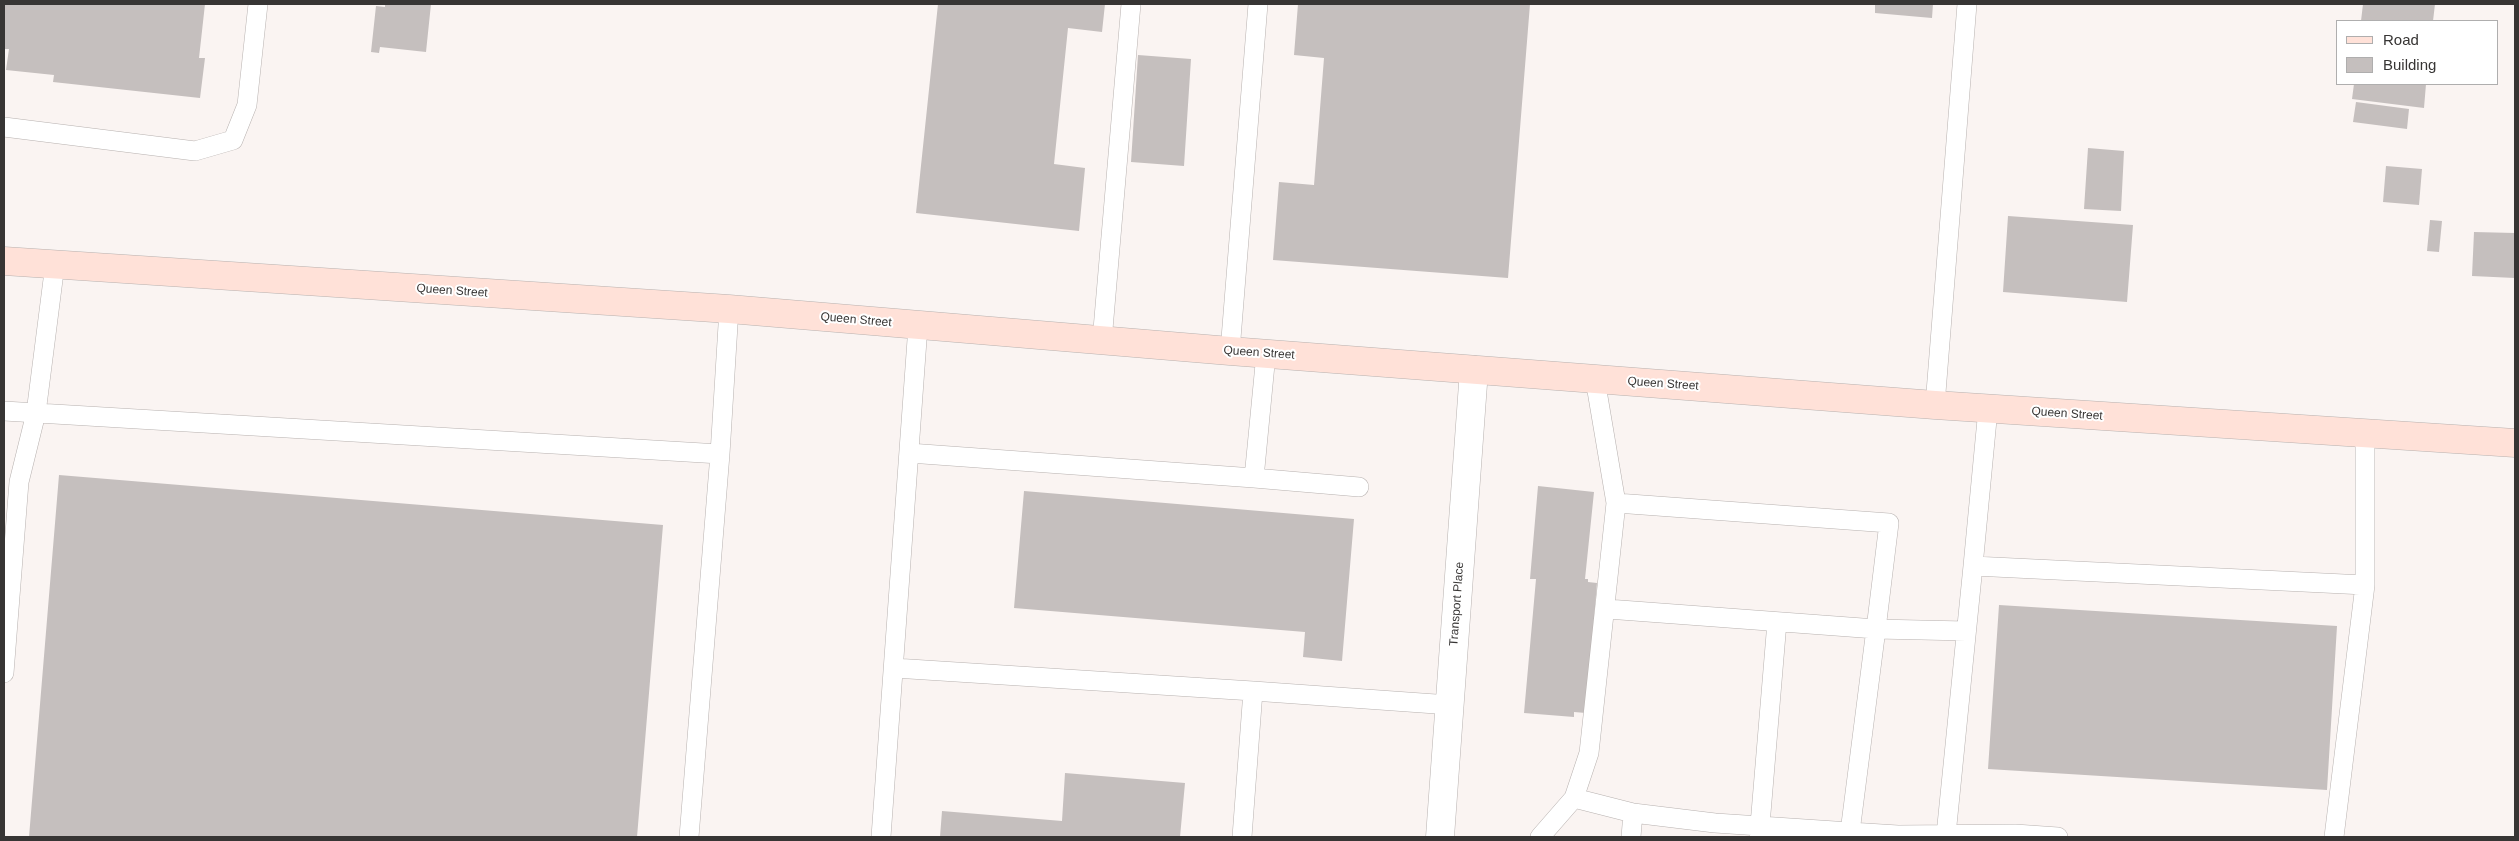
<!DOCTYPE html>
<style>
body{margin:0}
#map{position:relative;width:2519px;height:841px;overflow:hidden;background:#faf4f2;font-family:Helvetica,sans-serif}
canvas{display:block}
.frame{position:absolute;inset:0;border:5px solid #373534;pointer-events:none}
.legend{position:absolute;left:2336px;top:20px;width:162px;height:65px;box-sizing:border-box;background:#fff;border:1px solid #afaeae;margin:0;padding:6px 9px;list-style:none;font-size:15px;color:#373534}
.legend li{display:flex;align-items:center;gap:10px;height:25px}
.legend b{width:25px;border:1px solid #afaeae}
</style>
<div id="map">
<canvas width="2519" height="841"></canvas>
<div class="frame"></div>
<ul class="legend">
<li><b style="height:6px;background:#ffe1d8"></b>Road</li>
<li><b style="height:14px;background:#c5bfbe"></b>Building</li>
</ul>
</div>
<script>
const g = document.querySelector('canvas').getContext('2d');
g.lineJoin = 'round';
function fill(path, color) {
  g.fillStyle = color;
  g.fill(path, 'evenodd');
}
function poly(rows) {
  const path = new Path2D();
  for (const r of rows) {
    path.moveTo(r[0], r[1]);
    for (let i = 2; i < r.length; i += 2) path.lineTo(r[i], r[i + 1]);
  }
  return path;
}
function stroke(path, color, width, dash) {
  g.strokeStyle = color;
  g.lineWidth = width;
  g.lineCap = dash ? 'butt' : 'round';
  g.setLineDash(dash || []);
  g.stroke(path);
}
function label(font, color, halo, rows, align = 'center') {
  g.font = font + ' Helvetica,sans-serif';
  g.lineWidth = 4;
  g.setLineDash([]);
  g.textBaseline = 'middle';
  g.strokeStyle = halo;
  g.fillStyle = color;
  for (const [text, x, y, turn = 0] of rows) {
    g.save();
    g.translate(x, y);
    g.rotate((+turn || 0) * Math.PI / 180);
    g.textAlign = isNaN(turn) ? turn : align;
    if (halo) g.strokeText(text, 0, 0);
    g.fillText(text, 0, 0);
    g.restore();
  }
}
const building = poly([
 [4,4,205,4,199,58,205,58,200,98,53,82,54,75,6,70,9,49,4,49],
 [385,4,431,4,426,52,380,47,379,53,371,52,376,6,385,7],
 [938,4,1105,4,1102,32,1068,28,1054,164,1085,168,1079,231,916,213],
 [1298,4,1530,4,1508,278,1273,260,1279,182,1314,185,1324,58,1294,55],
 [1875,4,1933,4,1932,18,1875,13],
 [2363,4,2435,4,2433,21,2361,21],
 [1138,55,1191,59,1184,166,1131,162],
 [2354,84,2426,84,2424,108,2352,99],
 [2356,102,2409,109,2407,129,2353,122],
 [2088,148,2124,151,2121,211,2084,209],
 [2386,166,2422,169,2419,205,2383,202],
 [2008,216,2133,225,2127,302,2003,292],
 [2430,220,2442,221,2439,252,2427,251],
 [2474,232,2515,233,2515,278,2472,276],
 [59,475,663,525,637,837,29,837],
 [1538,486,1594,492,1585,579,1588,579,1588,582,1597,583,1586,713,1574,712,1574,717,1524,713,1536,579,1530,579],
 [1024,491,1354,519,1342,661,1303,657,1305,632,1014,608],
 [1999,605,2337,626,2327,790,1988,769],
 [1065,773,1185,783,1180,837,940,837,942,811,1062,821]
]);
const lane = poly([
 [4,127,195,151,233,140,247,105,258,4],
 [1102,341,1131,4],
 [1230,351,1258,4],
 [1595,379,1616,503],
 [1935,405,1967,4],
 [1988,409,1973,566,2365,585,2365,434],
 [4,411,720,454],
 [909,453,1254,478,1266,354],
 [1254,478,1359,487],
 [1607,609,1876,629,1966,631],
 [894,668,1253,691],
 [4,673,19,482,36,413,55,264],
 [1946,835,1973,566],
 [689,837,720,454,729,309],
 [881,837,918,326],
 [1242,837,1253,691,1450,705],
 [1540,837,1574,798],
 [1631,837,1633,813],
 [1759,837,1777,622],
 [1850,837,1850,832,1876,629,1889,523,1616,503,1589,753,1574,798,1633,813,1715,823,1850,832,1898,835,2015,834,2058,837],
 [2334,837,2365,585]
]);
const street = poly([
 [1440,837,1474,370]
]);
const secondary = poly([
 [4,261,729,309,1230,351,1935,405,2515,443]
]);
const streetNames = [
 ["Queen Street",452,291,4],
 ["Queen Street",856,320,5],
 ["Queen Street",1259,353,4],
 ["Queen Street",1663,384,4],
 ["Queen Street",2067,414,4],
 ["Transport Place",1457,604,-86]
];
fill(building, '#c5bfbe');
stroke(lane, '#b7b1af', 20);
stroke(street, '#b7b1af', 29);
stroke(secondary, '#b7b1af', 29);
stroke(lane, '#fff', 19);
stroke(street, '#fff', 28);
stroke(secondary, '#ffe1d8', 28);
label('12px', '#373534', '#fff', streetNames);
</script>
